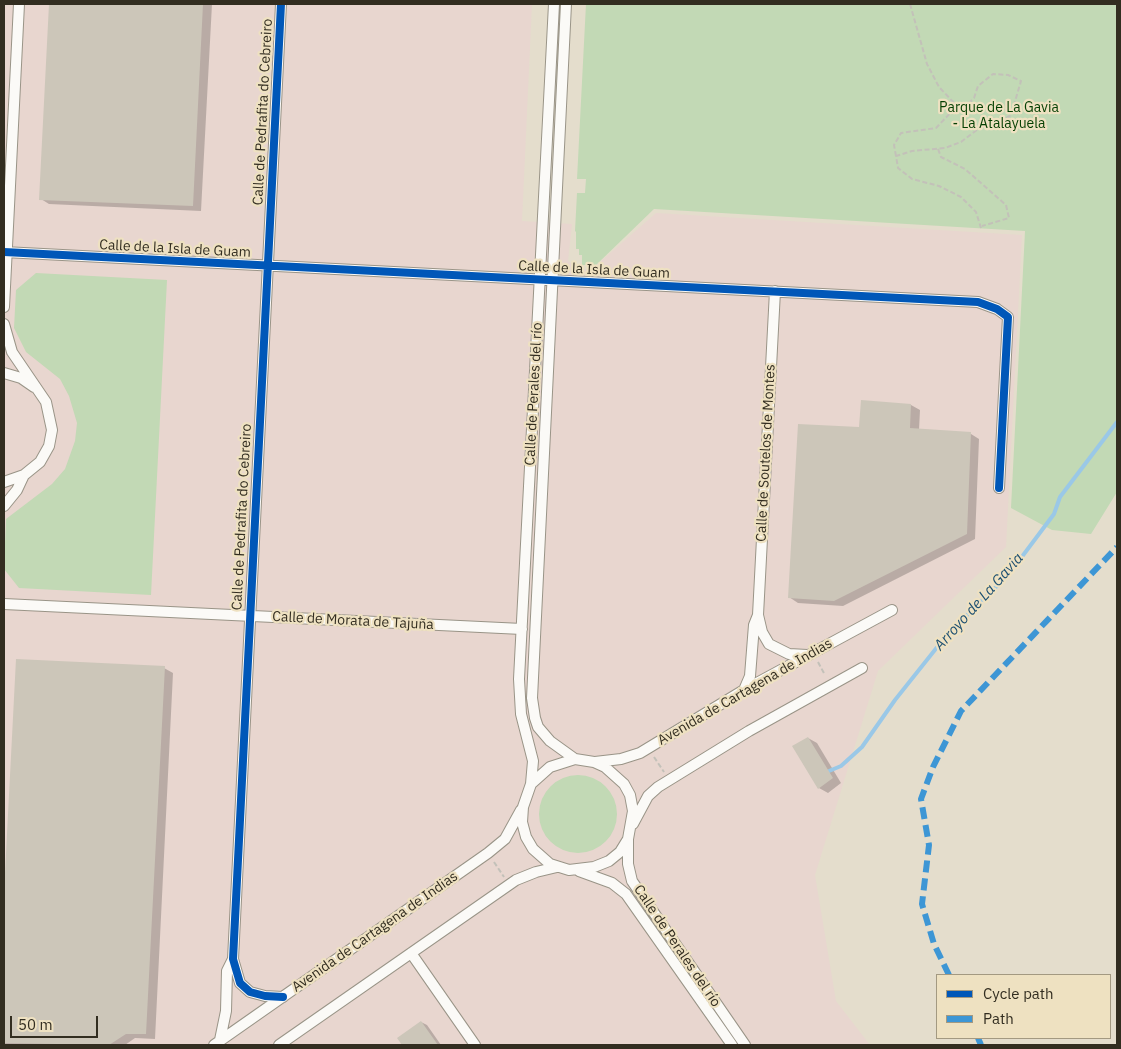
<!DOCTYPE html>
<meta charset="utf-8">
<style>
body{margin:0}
#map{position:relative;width:1121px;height:1049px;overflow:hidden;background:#e4ddcc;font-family:"IBM Plex Sans",sans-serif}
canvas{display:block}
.frame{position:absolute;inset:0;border:5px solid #322d20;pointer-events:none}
.legend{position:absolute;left:936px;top:974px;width:175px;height:65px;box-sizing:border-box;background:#eee1c1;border:1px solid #a39981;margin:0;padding:6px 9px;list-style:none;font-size:15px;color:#322d20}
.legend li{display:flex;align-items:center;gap:10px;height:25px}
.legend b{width:25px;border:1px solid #a39981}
.scale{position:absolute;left:10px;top:1016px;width:88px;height:22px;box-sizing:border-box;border:2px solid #322d20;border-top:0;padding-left:6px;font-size:15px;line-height:18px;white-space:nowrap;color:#322d20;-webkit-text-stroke:4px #eee1c1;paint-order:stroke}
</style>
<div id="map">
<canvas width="1121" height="1049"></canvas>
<div class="frame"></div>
<ul class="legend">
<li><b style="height:6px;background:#0057b8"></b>Cycle path</li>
<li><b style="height:6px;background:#3d96d5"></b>Path</li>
</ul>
<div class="scale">50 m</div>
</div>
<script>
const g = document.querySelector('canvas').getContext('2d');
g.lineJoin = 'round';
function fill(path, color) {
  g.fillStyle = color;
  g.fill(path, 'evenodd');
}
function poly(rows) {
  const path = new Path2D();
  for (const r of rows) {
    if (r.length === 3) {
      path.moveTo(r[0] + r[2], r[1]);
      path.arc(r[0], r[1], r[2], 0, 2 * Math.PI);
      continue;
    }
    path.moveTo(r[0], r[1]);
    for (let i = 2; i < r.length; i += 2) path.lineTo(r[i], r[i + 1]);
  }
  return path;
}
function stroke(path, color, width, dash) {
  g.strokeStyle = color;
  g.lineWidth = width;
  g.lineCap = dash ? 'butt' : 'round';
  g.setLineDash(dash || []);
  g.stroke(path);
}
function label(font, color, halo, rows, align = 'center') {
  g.font = font + ' "IBM Plex Sans",sans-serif';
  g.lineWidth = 4.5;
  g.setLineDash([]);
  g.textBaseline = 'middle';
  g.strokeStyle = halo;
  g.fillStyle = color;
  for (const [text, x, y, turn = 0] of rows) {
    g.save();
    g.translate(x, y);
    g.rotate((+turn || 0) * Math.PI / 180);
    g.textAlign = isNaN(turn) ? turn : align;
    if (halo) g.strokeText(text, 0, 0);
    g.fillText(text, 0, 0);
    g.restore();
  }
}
const industrial = poly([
 [4,4,532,4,522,221,572,224,568,261,578,268,591,270,656,213,1022,235,1006,547,878,671,815,875,836,1001,870,1045,4,1045]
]);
const green = poly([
 [586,4,1117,4,1117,492,1091,534,1052,530,1011,508,1025,231,654,209,596,265,582,265,582,255,579,255,579,249,576,249,576,232,575,231,577,193,585,193,586,179,577,179],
 [36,273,167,280,151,595,19,588,4,569,6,519,52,484,65,469,75,441,77,423,69,396,60,379,26,352,14,328,16,290],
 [578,814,39]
]);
const shadow = poly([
 [50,4,212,4,201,211,49,204,41,199],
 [862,402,911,405,920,410,919,430,971,434,979,439,975,539,843,606,798,603,789,597,860,428],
 [17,660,164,668,173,673,155,1039,135,1038,125,1045,4,1045,4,916],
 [808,738,817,743,841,783,828,793,819,788],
 [421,1022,427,1025,441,1045,404,1045,399,1038]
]);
const stream = poly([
 [829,771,841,766,862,747,895,700,946,636,1009,574,1054,514,1060,497,1117,422]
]);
const building = poly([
 [49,4,203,4,193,206,39,200],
 [861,400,911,404,910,428,971,432,967,534,834,601,788,598,798,424,859,427],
 [16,659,165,666,146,1034,126,1034,109,1045,4,1043,4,892],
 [808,737,833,778,818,789,792,746],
 [421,1021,438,1045,402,1045,397,1038]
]);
const path = poly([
 [910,4,927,64,939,87,957,106,965,107,974,98,978,86,993,74,1008,75,1021,81,1011,115,998,123,982,126,961,142,945,148,912,151,896,156,898,168,912,179,939,186,961,197,976,212,981,228],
 [938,149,941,157,965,169,1006,205,1009,218,982,226],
 [896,156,894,145,901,133,936,128,957,106],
 [818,662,825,675],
 [654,757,664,772],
 [494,862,504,877]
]);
const minor = poly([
 [281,4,233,959,240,983,250,992,265,996,283,997],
 [566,4,532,698,535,718,538,727,550,741,575,759],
 [4,252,978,302,997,309,1008,317,999,488],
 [775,291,758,615,762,632,769,644,789,654,807,655],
 [4,307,19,4],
 [4,324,12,352,46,402,52,430,49,446,40,462,24,475,4,482],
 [4,373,21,378,34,387],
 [4,506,17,490,24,475],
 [4,604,522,629],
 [744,690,750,676,754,625,758,615],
 [595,762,621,759,640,753,744,690,892,610],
 [531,784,533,761,521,714,519,679,554,4],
 [633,824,648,796,658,787,749,731,862,668],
 [628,839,620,852,609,861,594,867,569,870,550,864,533,849,526,837,522,822,523,807,531,784,550,767,575,759,594,762,605,767,624,784,630,795,633,811,628,839,628,864,632,881,745,1045],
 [579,871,612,883,626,894,732,1045],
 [411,953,475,1045],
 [220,1040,226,1011,227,971,233,959],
 [214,1045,488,853,505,839,521,810],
 [279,1045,516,880,536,872,557,867]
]);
const quiet = poly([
 [949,975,934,944,922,904,929,845,921,799,933,767,961,711,1117,547],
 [978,1038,981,1045]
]);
const cycleway = poly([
 [281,4,233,959,240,983,250,992,265,996,283,997],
 [4,252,978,302,997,309,1008,317,999,488]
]);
const parkNames = [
 ["Parque de La Gavia",999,108],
 ["- La Atalayuela",999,124]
];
const streetNames = [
 ["Calle de Pedrafita do Cebreiro",263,112,-87],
 ["Calle de la Isla de Guam",175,249,3],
 ["Calle de la Isla de Guam",594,270,3],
 ["Calle de Perales del río",534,394,-87],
 ["Calle de Soutelos de Montes",766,453,-87],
 ["Calle de Pedrafita do Cebreiro",242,517,-87],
 ["Calle de Morata de Tajuña",353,621,3],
 ["Avenida de Cartagena de Indias",745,692,-30],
 ["Avenida de Cartagena de Indias",375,932,-35],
 ["Calle de Perales del río",677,946,56]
];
const waterNames = [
 ["Arroyo de La Gavia",979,602,-48]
];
fill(industrial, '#e8d6cf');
fill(green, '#c2d9b5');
fill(shadow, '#0003');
stroke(stream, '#9ac8e7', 4);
fill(building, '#ccc6b9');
stroke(minor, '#999487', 12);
stroke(path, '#c3c1b9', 2, [5, 2.5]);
stroke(minor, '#fbfaf7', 10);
stroke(quiet, '#3d96d5', 6, [12, 6]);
stroke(cycleway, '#0057b8', 8);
label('14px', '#043f02', '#eee1c1', parkNames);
label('14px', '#322d20', '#eee1c1', streetNames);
label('italic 15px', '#1c4f71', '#eee1c1', waterNames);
</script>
